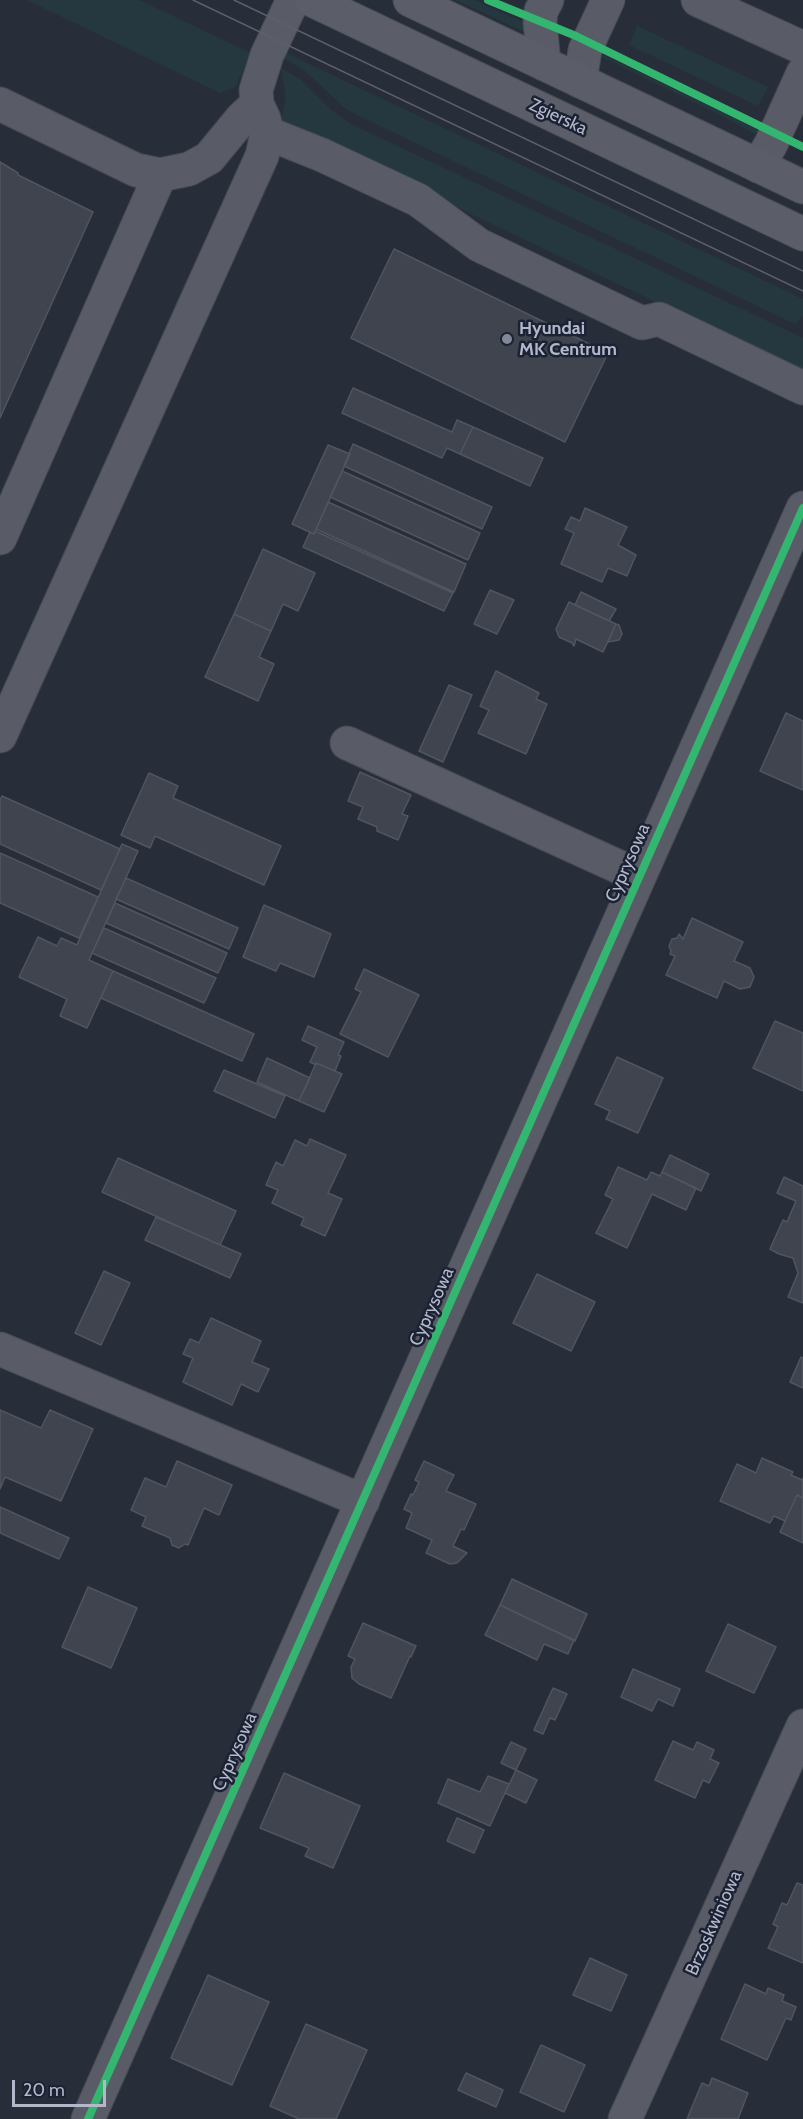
<!DOCTYPE html>
<style>
body{margin:0}
#map{position:relative;width:803px;height:2119px;overflow:hidden;background:#282e39;font-family:Cabin,sans-serif}
canvas{display:block}
.scale{position:absolute;left:12px;top:2080px;width:94px;height:27px;box-sizing:border-box;border:3px solid #b2b8ca;border-top:0;padding-left:8px;font-size:18px;line-height:21px;white-space:nowrap;color:#b2b8ca;-webkit-text-stroke:4px #1b2233;paint-order:stroke}
</style>
<div id="map">
<canvas width="803" height="2119"></canvas>
<div class="scale">20 m</div>
</div>
<script>
const g = document.querySelector('canvas').getContext('2d');
g.lineJoin = 'round';
function fill(path, color) {
  g.fillStyle = color;
  g.fill(path, 'evenodd');
}
function poly(rows) {
  const path = new Path2D();
  for (const r of rows) {
    path.moveTo(r[0], r[1]);
    for (let i = 2; i < r.length; i += 2) path.lineTo(r[i], r[i + 1]);
  }
  return path;
}
function stroke(path, color, width, dash) {
  g.strokeStyle = color;
  g.lineWidth = width;
  g.lineCap = dash ? 'butt' : 'round';
  g.setLineDash(dash || []);
  g.stroke(path);
}
function label(font, color, halo, rows, align = 'center') {
  g.font = font + ' Cabin,sans-serif';
  g.lineWidth = 5;
  g.setLineDash([]);
  g.textBaseline = 'middle';
  g.strokeStyle = halo;
  g.fillStyle = color;
  for (const [text, x, y, turn = 0] of rows) {
    g.save();
    g.translate(x, y);
    g.rotate((+turn || 0) * Math.PI / 180);
    g.textAlign = isNaN(turn) ? turn : align;
    if (halo) g.strokeText(text, 0, 0);
    g.fillText(text, 0, 0);
    g.restore();
  }
}
const green = poly([
 [27,0,139,0,251,53,235,87,220,93],
 [455,0,474,0,525,23,525,32],
 [637,26,768,87,758,106,629,45],
 [284,52,803,299,803,316,795,324,357,115,345,108,305,71,282,57],
 [597,52,761,131,759,136,724,117,598,55],
 [281,68,301,80,331,110,353,125,803,338,803,372,290,128,281,122,286,97]
]);
const building = poly([
 [0,162,18,173,18,175,93,212,0,418,0,162],
 [394,249,608,353,565,442,351,338,394,249],
 [353,388,452,432,457,420,473,427,460,454,447,448,442,458,342,413,353,388],
 [473,427,543,458,530,486,460,454,473,427],
 [353,444,492,507,482,529,344,466,353,444],
 [328,445,350,454,314,534,292,524,328,445],
 [342,471,480,533,468,560,330,497,342,471],
 [328,502,466,564,454,592,316,529,328,502],
 [585,508,627,527,618,545,636,555,627,576,608,568,602,582,561,564,574,533,565,529,571,517,580,521,585,508],
 [315,531,453,593,444,611,303,547,310,532,314,534,315,531],
 [263,549,315,573,298,611,283,604,271,631,234,614,263,549],
 [490,590,514,600,497,634,474,624,490,590],
 [581,592,616,609,609,621,575,605,581,592],
 [569,602,616,624,603,652,576,639,574,646,572,643,559,637,556,629,569,602],
 [234,614,271,631,259,657,274,664,258,701,205,677,234,614],
 [616,624,619,625,622,634,619,640,608,642,616,624],
 [496,671,539,693,536,699,547,704,526,754,478,733,489,710,480,706,496,671],
 [449,685,472,695,443,762,419,751,449,685],
 [786,713,803,721,803,790,760,771,786,713],
 [360,772,411,795,402,814,408,816,398,840,377,831,377,827,358,819,363,807,348,801,360,772],
 [149,773,178,786,173,798,281,846,264,885,155,836,150,848,121,835,149,773],
 [2,796,120,849,101,890,0,844,0,800,2,796],
 [122,844,138,851,89,960,113,971,87,1028,60,1016,67,999,19,977,38,937,57,946,61,938,77,945,122,844],
 [0,853,98,897,79,938,0,903,0,853],
 [126,878,238,928,229,949,116,899,126,878],
 [115,903,227,953,218,973,106,923,115,903],
 [264,905,331,934,314,977,280,963,276,971,243,957,264,905],
 [692,918,743,942,734,961,750,968,754,977,750,987,740,989,724,981,717,998,666,975,675,956,670,954,671,951,669,946,672,939,677,938,679,934,683,939,692,918],
 [104,928,216,978,204,1003,92,953,104,928],
 [364,969,419,995,388,1057,340,1034,361,992,355,989,364,969],
 [113,971,254,1034,242,1061,101,998,113,971],
 [775,1021,803,1033,803,1091,753,1068,775,1021],
 [308,1026,344,1042,338,1055,341,1056,335,1071,316,1063,316,1065,310,1062,317,1047,302,1040,308,1026],
 [617,1057,663,1078,638,1133,606,1119,610,1111,595,1104,617,1057],
 [267,1058,310,1078,299,1101,257,1082,267,1058],
 [316,1063,342,1074,324,1112,299,1101,316,1063],
 [224,1070,285,1096,275,1118,214,1091,224,1070],
 [310,1139,346,1155,328,1193,342,1199,325,1236,301,1225,304,1218,272,1203,278,1190,266,1185,276,1162,283,1166,295,1140,307,1146,310,1139],
 [670,1155,709,1174,701,1191,662,1172,670,1155],
 [118,1158,236,1211,220,1245,102,1192,118,1158],
 [618,1167,647,1180,651,1172,660,1176,662,1172,696,1188,686,1210,652,1194,627,1248,596,1233,613,1199,605,1195,618,1167],
 [784,1177,803,1186,803,1303,788,1297,798,1273,793,1258,779,1254,770,1249,783,1220,787,1222,796,1201,777,1193,784,1177],
 [156,1217,241,1254,230,1278,145,1240,156,1217],
 [104,1271,130,1283,101,1345,75,1333,104,1271],
 [537,1274,595,1302,571,1351,513,1323,537,1274],
 [211,1318,261,1341,252,1362,269,1369,258,1392,241,1384,232,1405,183,1382,193,1358,183,1354,190,1339,199,1343,211,1318],
 [801,1357,803,1358,803,1388,790,1382,801,1357],
 [0,1410,41,1428,50,1410,93,1429,61,1501,5,1477,0,1489,0,1410],
 [762,1458,793,1472,791,1475,802,1480,803,1478,803,1498,797,1495,785,1521,774,1516,770,1523,720,1501,737,1464,756,1473,762,1458],
 [177,1461,232,1485,219,1515,204,1508,188,1545,185,1544,179,1548,172,1545,170,1538,142,1526,146,1517,131,1510,145,1478,166,1487,177,1461],
 [424,1461,454,1475,446,1491,476,1504,464,1530,461,1529,453,1546,467,1553,457,1563,450,1564,426,1553,432,1540,406,1528,412,1513,404,1509,411,1494,413,1495,419,1482,415,1480,424,1461],
 [797,1495,803,1498,803,1543,780,1532,797,1495],
 [0,1507,69,1538,59,1559,0,1533,0,1507],
 [512,1579,587,1614,575,1641,500,1605,512,1579],
 [88,1587,137,1608,111,1668,62,1647,88,1587],
 [500,1605,574,1640,568,1654,544,1644,537,1660,485,1635,500,1605],
 [363,1623,416,1646,411,1657,410,1656,391,1698,359,1684,352,1678,351,1667,355,1659,348,1656,363,1623],
 [728,1624,776,1647,754,1693,706,1671,728,1624],
 [633,1669,680,1689,673,1706,658,1699,652,1711,621,1697,633,1669],
 [553,1688,567,1694,555,1720,550,1718,543,1734,534,1730,553,1688],
 [673,1741,693,1750,697,1742,714,1750,710,1759,719,1763,709,1783,703,1780,695,1798,655,1780,673,1741],
 [511,1742,526,1749,516,1770,501,1763,511,1742],
 [516,1770,537,1780,526,1803,505,1793,516,1770],
 [284,1773,360,1806,333,1868,305,1856,309,1848,260,1828,284,1773],
 [488,1776,509,1784,490,1826,438,1803,448,1779,480,1792,488,1776],
 [457,1818,484,1830,474,1853,447,1841,457,1818],
 [797,1883,803,1885,803,1963,768,1948,778,1927,773,1924,782,1903,787,1905,797,1883],
 [590,1958,627,1975,611,2011,573,1995,590,1958],
 [208,1975,269,2002,232,2085,171,2058,208,1975],
 [745,1984,766,1994,768,1988,784,1995,782,2001,796,2007,791,2020,786,2018,767,2060,721,2039,745,1984],
 [306,2024,367,2050,336,2119,299,2119,270,2106,306,2024],
 [541,2045,585,2065,564,2112,520,2092,541,2045],
 [466,2073,503,2090,496,2107,458,2090,466,2073],
 [712,2078,748,2093,738,2119,687,2119,702,2083,709,2086,712,2078]
]);
const minor = poly([
 [293,0,267,55,256,90,257,104,264,119,267,133,322,155,418,200,479,245,642,323,659,319,803,388],
 [698,0,803,48],
 [544,64,540,22,541,11,547,0],
 [580,81,585,50,608,0],
 [0,104,136,170,160,175,189,169,209,158,242,118,257,104],
 [758,166,771,144,803,73],
 [0,538,160,175],
 [0,736,262,156,267,133],
 [347,743,639,876],
 [0,1349,363,1501],
 [88,2119,803,508],
 [625,2119,803,1726]
]);
const major = poly([
 [312,0,803,234],
 [410,0,803,187]
]);
const tram = poly([
 [193,0,803,291],
 [234,0,803,271]
]);
const cycleway = poly([
 [488,0,576,36,803,147],
 [88,2119,803,508]
]);
const markers = [
 [507,339,6,"#828897"]
];
const streetNames = [
 ["Zgierska",558,117,25],
 ["Cyprysowa",628,863,-66],
 ["Cyprysowa",432,1307,-66],
 ["Cyprysowa",235,1752,-66],
 ["Brzoskwiniowa",714,1923,-66]
];
const poiNames = [
 ["Hyundai",519,329],
 ["MK Centrum",519,350]
];
fill(green, '#25383f');
fill(building, '#40444e');
stroke(building, '#505560', 1.5);
stroke(minor, '#454952', 35);
stroke(major, '#464b55', 35);
stroke(minor, '#595c66', 33);
stroke(major, '#5b5e68', 33);
stroke(tram, '#5c606a', 1.5);
stroke(cycleway, '#33b770', 8);
for (const [x, y, r, color] of markers) {
  const dot = new Path2D();
  dot.arc(x, y, r, 0, 2 * Math.PI);
  g.fillStyle = color;
  g.fill(dot);
  stroke(dot, '#1b2233', 2);
}
label('18px', '#b2b8ca', '#1b2233', streetNames);
label('bold 18px', '#b2b8ca', '#1b2233', poiNames, 'left');
</script>
